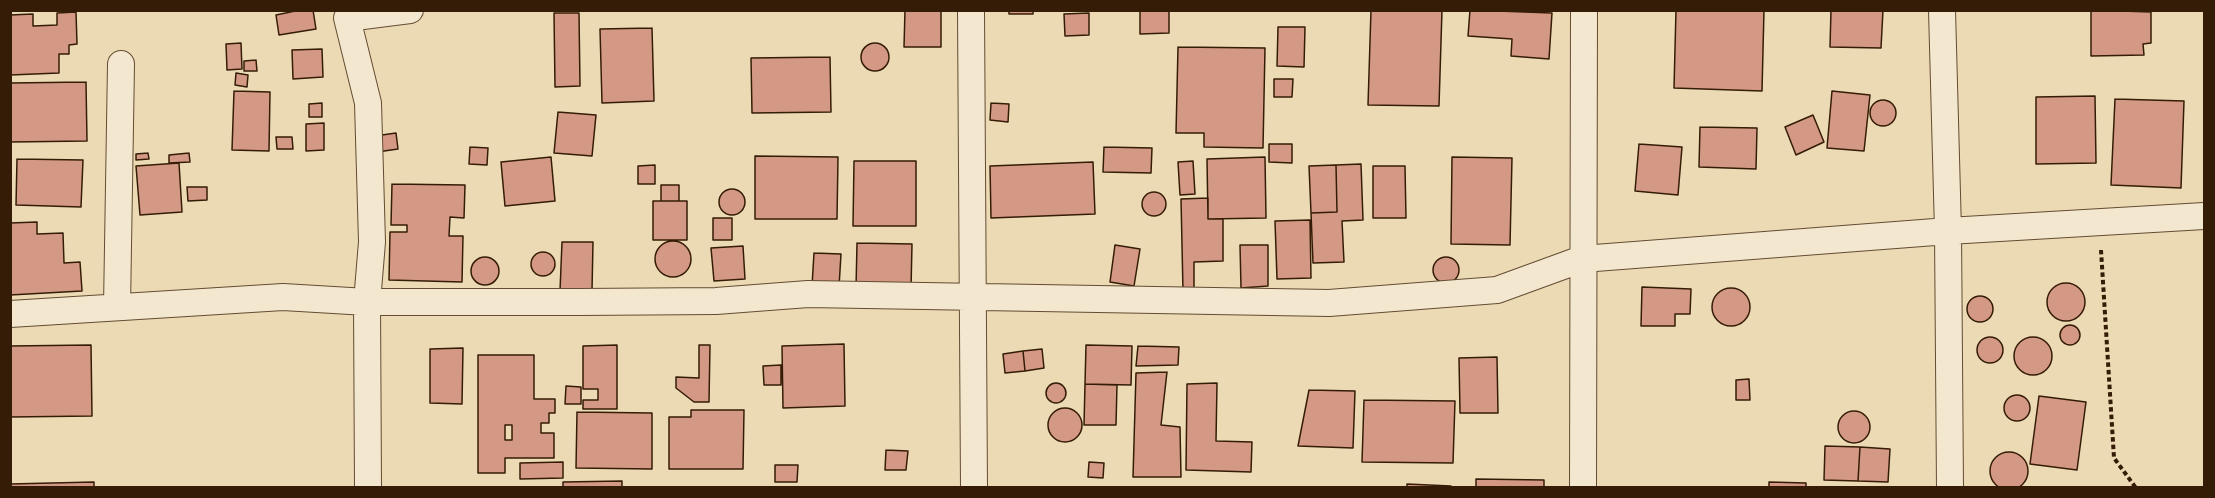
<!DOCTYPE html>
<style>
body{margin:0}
#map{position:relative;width:2215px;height:498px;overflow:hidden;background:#ecdab5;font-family:"Libre Caslon Text",serif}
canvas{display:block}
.frame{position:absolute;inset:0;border:12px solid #351c06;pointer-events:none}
</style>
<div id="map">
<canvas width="2215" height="498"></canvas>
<div class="frame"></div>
</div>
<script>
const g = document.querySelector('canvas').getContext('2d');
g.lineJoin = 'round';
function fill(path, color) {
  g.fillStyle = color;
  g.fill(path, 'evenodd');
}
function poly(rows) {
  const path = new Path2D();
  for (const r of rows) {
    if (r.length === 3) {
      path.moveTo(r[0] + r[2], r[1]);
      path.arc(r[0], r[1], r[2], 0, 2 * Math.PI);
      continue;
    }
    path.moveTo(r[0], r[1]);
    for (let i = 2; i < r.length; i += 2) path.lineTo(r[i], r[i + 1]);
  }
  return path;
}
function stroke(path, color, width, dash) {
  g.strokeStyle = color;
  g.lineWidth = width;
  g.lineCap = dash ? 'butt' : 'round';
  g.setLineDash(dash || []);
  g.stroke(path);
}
const building = poly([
 [300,10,313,10,316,29,279,35,276,15,300,10],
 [905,10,941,10,941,47,904,47,905,10],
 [1009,10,1033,10,1033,14,1009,14,1009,10],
 [1140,10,1169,10,1169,33,1140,34,1140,10],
 [1371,10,1442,10,1439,106,1368,105,1371,10],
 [1470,10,1552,13,1549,59,1511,56,1512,39,1468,36,1470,10],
 [1676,10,1764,10,1762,91,1674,88,1676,10],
 [1831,10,1883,10,1881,48,1830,47,1831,10],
 [2091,10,2151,12,2151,43,2143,44,2144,55,2091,56,2091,10],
 [76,12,77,44,69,45,69,54,59,54,59,73,10,75,10,15,33,14,33,26,57,25,57,13,76,12],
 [554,13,579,13,580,86,555,87,554,13],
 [1089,13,1089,35,1065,36,1064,14,1089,13],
 [1278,27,1305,27,1304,67,1277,66,1278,27],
 [652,28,654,101,602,103,600,29,652,28],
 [875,57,14],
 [241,43,242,69,227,70,226,44,241,43],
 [1178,47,1265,48,1263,148,1204,147,1204,133,1176,133,1178,47],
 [322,49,323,77,293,79,292,50,322,49],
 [830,57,831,112,752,113,751,58,830,57],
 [256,60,257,71,244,71,244,61,256,60],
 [236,73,248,75,247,87,235,85,236,73],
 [1274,79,1293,79,1292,97,1274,97,1274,79],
 [86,82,87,141,10,142,10,83,86,82],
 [234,91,270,92,269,151,232,150,234,91],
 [1832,91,1870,95,1864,151,1827,148,1832,91],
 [2095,96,2096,163,2036,164,2036,97,2095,96],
 [2115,99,2184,101,2181,188,2111,185,2115,99],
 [1883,113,13],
 [322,103,322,117,309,117,309,104,322,103],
 [991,103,1009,104,1008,122,990,120,991,103],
 [558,112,596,115,592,156,554,153,558,112],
 [1813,115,1824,142,1796,155,1785,127,1813,115],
 [324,123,324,150,306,151,306,124,324,123],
 [1700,127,1757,128,1756,169,1699,167,1700,127],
 [396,133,398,149,377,152,375,136,396,133],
 [276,137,292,137,293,149,277,149,276,137],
 [1269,144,1292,144,1292,163,1269,162,1269,144],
 [1639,144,1682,147,1678,195,1635,191,1639,144],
 [470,147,488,148,487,165,469,164,470,147],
 [1104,147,1152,148,1151,173,1103,172,1104,147],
 [148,153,149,159,136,160,136,154,148,153],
 [189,153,190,162,169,163,169,155,189,153],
 [755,156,838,157,837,219,755,219,755,156],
 [551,157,555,201,505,206,501,162,551,157],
 [1265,157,1266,218,1208,219,1207,159,1265,157],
 [1452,157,1512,158,1510,245,1451,244,1452,157],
 [17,159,83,160,81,207,16,205,17,159],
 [854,161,916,161,916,226,853,226,854,161],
 [1193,161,1195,194,1180,195,1178,162,1193,161],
 [1093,162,1095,214,991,218,990,166,1093,162],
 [179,163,182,212,140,215,136,166,179,163],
 [1361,164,1363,220,1342,221,1344,262,1313,263,1311,213,1337,212,1336,165,1361,164],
 [655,165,655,184,638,184,638,166,655,165],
 [1336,165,1337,212,1311,213,1309,166,1336,165],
 [1373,166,1405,166,1406,218,1373,218,1373,166],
 [392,184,465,185,464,218,450,217,449,236,463,236,462,282,389,280,390,232,407,232,407,225,391,225,392,184],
 [661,185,679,185,679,201,661,201,661,185],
 [187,187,207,187,207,200,188,201,187,187],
 [732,202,13],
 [1154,204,12],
 [1208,198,1208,219,1223,219,1223,261,1194,262,1194,291,1183,291,1181,199,1208,198],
 [653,201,687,201,687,240,653,240,653,201],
 [713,218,732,218,732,240,713,240,713,218],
 [1310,220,1311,278,1277,279,1275,221,1310,220],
 [37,222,37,234,63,233,64,263,80,262,82,291,10,295,10,223,37,222],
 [673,259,18],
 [562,242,593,242,592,291,560,291,562,242],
 [857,243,912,244,911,289,856,288,857,243],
 [1115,245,1140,249,1134,286,1110,282,1115,245],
 [1240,245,1268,245,1268,286,1241,288,1240,245],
 [743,246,745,279,714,281,711,248,743,246],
 [543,264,12],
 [814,253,841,254,839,287,812,286,814,253],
 [485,271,14],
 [1446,270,13],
 [2066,302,19],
 [1642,287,1691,289,1690,314,1675,314,1675,326,1641,326,1642,287],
 [1731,307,19],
 [1980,309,13],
 [2070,335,10],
 [2033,356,19],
 [1990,350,13],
 [844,344,845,406,783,408,782,346,844,344],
 [91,345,92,416,10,417,10,346,91,345],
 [617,345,617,409,583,409,583,400,598,400,598,389,583,389,583,346,617,345],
 [699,345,710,345,709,402,694,402,676,388,676,377,699,378,699,345],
 [1086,345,1132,346,1131,385,1085,384,1086,345],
 [1138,346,1179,347,1178,365,1136,366,1138,346],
 [463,348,462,404,430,403,430,349,463,348],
 [1042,349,1044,368,1025,371,1023,351,1042,349],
 [1023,351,1025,371,1005,373,1003,354,1023,351],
 [478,355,534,355,534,399,555,399,555,413,549,413,549,423,541,423,541,433,554,433,554,458,505,458,505,473,478,473,478,355],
 [505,425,512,425,512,440,505,440,505,425],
 [1497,357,1498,413,1460,413,1459,358,1497,357],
 [781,365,781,385,764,385,763,366,781,365],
 [1167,372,1161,425,1180,427,1181,477,1133,477,1136,373,1167,372],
 [1749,379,1750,400,1736,400,1736,380,1749,379],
 [1217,383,1216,441,1252,442,1251,472,1186,470,1187,384,1217,383],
 [1056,393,10],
 [1085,384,1117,385,1116,425,1084,425,1085,384],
 [566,386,581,387,581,404,565,404,566,386],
 [1309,390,1355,391,1353,448,1298,446,1309,390],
 [2017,408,13],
 [2039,396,2086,402,2077,470,2030,464,2039,396],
 [1364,400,1455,401,1453,463,1362,462,1364,400],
 [1065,425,17],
 [691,410,744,410,743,469,669,469,669,417,691,417,691,410],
 [1854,427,16],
 [577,412,652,413,652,469,576,468,577,412],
 [1825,446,1860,447,1858,481,1824,480,1825,446],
 [1860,447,1890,449,1888,482,1858,481,1860,447],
 [886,450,908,451,906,470,885,470,886,450],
 [2009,471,19],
 [563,462,563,478,520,479,520,463,563,462],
 [1089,462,1104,463,1103,478,1088,477,1089,462],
 [775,465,798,465,797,482,775,482,775,465],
 [1476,479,1544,480,1544,488,1476,488,1476,479],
 [622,481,622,488,563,488,563,482,622,481],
 [94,482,94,488,10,488,10,484,94,482],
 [1769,482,1806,483,1806,488,1769,488,1769,482],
 [1407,484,1451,486,1451,488,1407,488,1407,484]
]);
const path = poly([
 [2101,250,2114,458,2136,488]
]);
const street = poly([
 [971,10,974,488],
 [1942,10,1948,231,1950,488],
 [117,307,121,64],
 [10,314,283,297,367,302,579,302,716,301,808,294,1329,303,1497,290,1582,259,1948,231,2204,216],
 [368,488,367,302,372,242,368,103,347,18,410,10],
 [1583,488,1584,10]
]);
fill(building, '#d49984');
stroke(building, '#351c06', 1.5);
stroke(street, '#634c32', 28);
stroke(path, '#351c06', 4, [4.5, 3]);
stroke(street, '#f3e7cf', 26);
</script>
